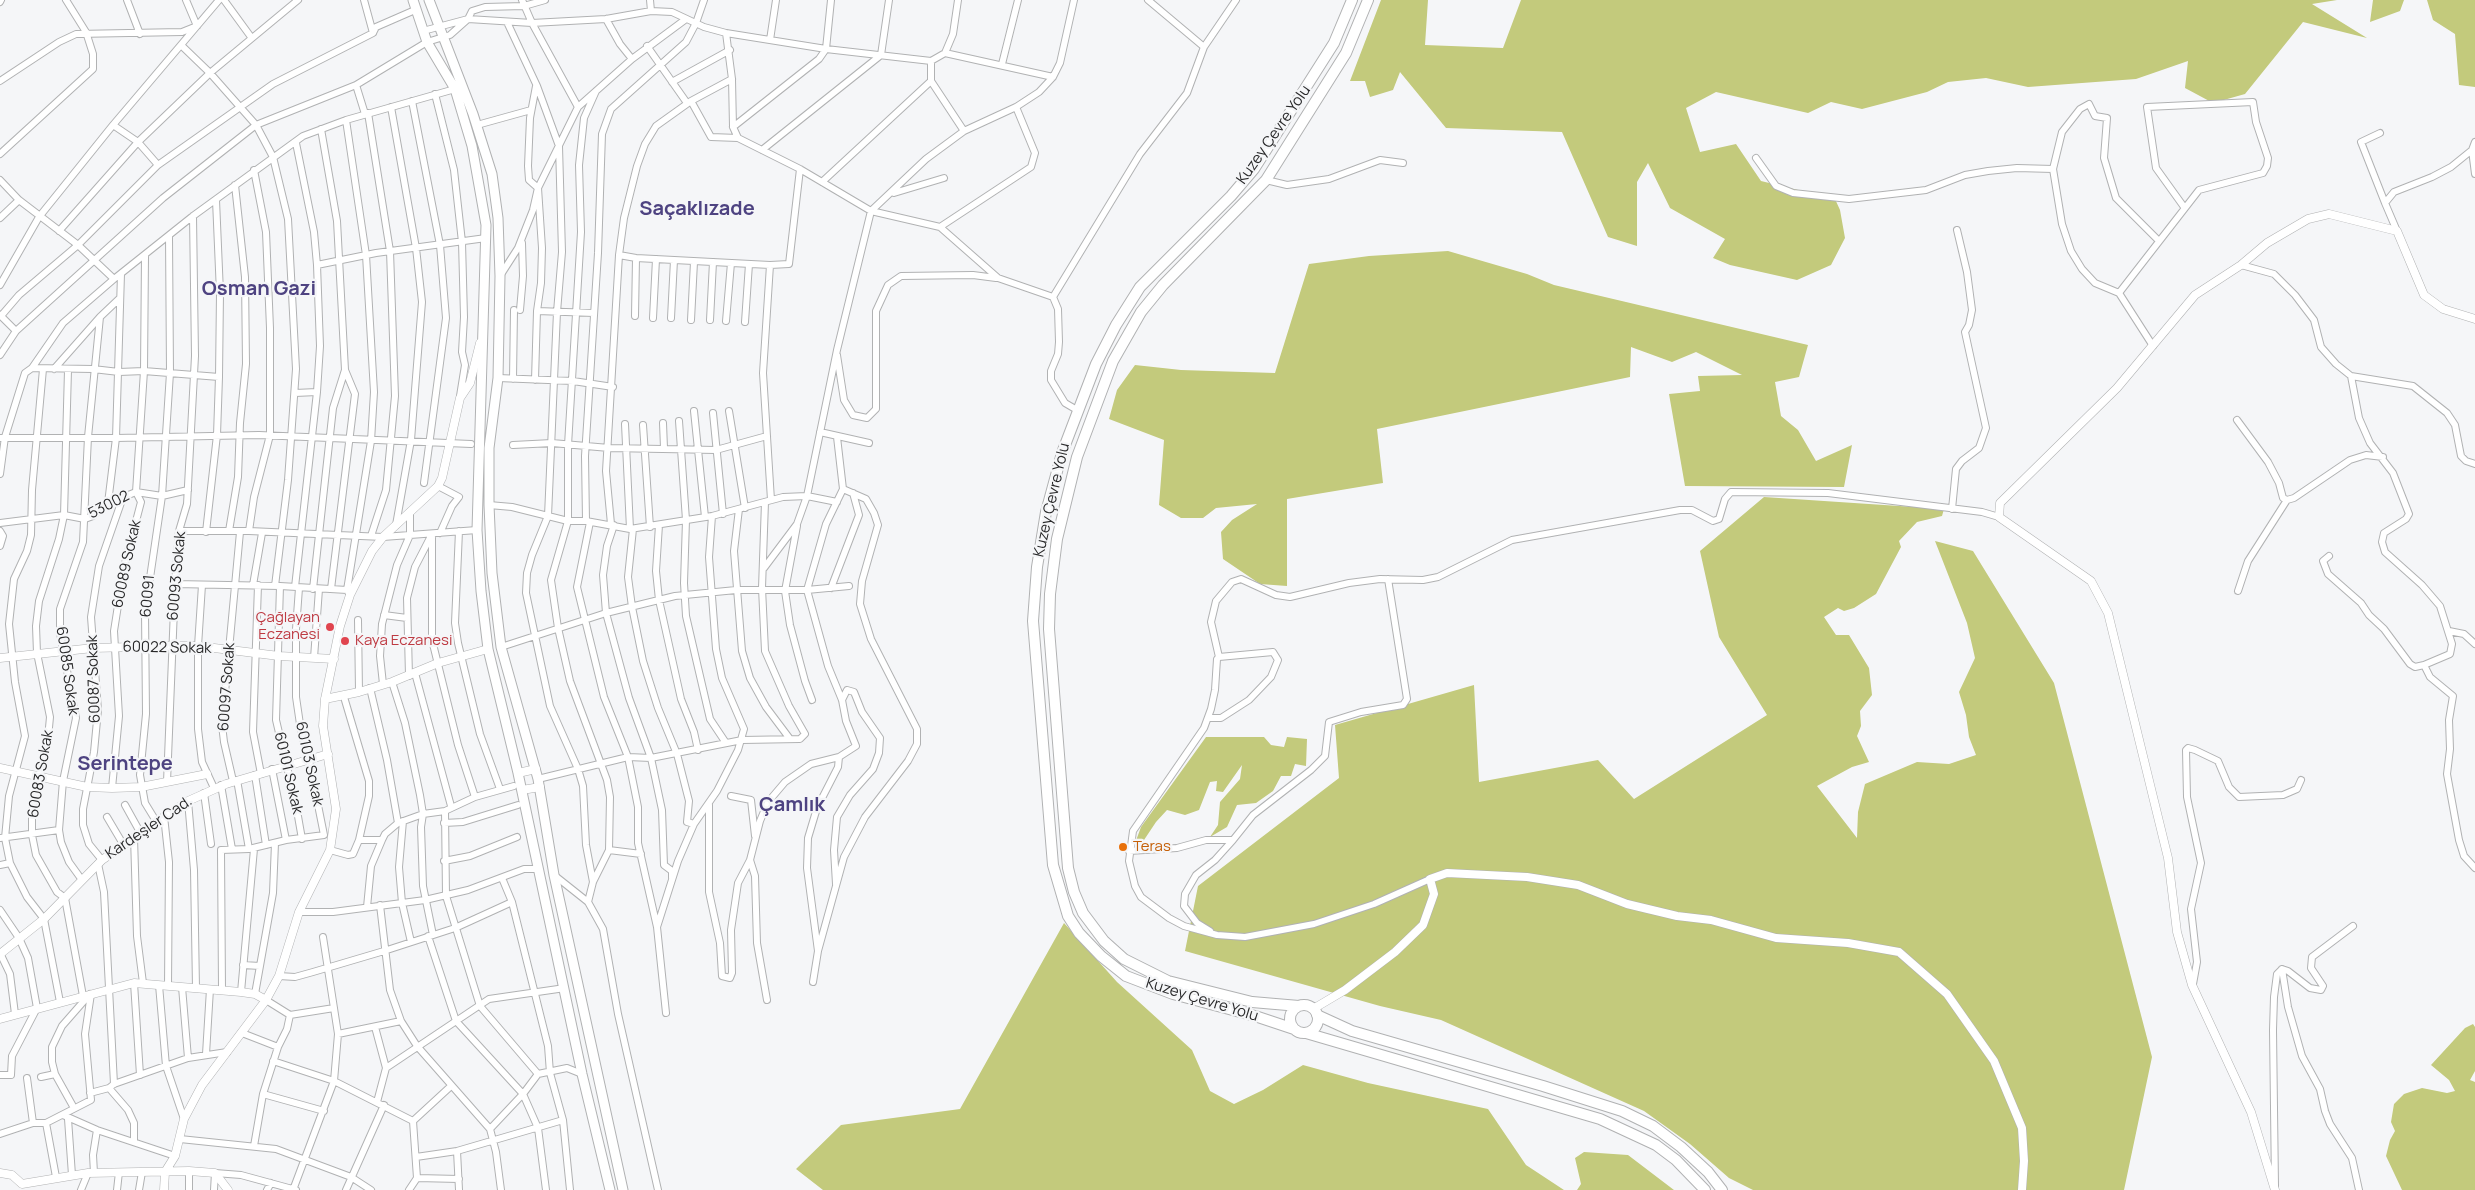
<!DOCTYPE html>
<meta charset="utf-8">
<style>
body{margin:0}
canvas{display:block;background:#f5f6f8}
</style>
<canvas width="2475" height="1190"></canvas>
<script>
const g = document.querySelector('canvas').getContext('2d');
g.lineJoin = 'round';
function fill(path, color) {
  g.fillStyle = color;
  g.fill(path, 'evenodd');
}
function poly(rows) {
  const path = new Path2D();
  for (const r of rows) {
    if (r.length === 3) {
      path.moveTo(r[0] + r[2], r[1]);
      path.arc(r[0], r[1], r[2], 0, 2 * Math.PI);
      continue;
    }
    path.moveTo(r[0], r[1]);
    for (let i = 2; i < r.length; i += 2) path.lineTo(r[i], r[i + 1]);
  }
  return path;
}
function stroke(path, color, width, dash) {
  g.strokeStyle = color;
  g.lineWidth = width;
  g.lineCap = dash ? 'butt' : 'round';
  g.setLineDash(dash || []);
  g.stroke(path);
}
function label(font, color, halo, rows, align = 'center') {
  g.font = font + ' Manrope,sans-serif';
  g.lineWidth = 4.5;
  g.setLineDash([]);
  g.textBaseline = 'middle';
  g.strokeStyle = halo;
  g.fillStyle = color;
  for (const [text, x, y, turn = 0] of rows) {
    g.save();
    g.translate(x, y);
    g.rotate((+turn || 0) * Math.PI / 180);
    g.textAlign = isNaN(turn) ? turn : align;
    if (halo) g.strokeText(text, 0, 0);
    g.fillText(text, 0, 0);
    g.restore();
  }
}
const forest = poly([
 [1381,0,1428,0,1425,45,1503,48,1521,0,2337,0,2312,4,2367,38,2303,22,2245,94,2213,103,2185,88,2188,61,2136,79,2028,87,1986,78,1948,82,1927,92,1862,109,1831,102,1808,113,1716,92,1686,108,1700,152,1736,144,1761,181,1835,199,1840,210,1845,238,1831,265,1797,280,1730,265,1713,258,1725,239,1670,208,1648,163,1637,182,1637,246,1608,237,1562,132,1446,128,1400,72,1393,90,1370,97,1365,81,1350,81],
 [2373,0,2404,0,2400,11,2370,22],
 [2427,0,2475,0,2475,87,2459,85,2455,34,2433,20],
 [1448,251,1527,274,1554,285,1808,345,1799,377,1775,382,1781,416,1798,430,1816,461,1852,445,1844,487,1685,486,1669,394,1700,391,1698,376,1742,375,1696,352,1672,362,1631,347,1630,377,1377,429,1383,483,1287,499,1287,586,1260,584,1223,559,1221,532,1232,520,1257,504,1216,508,1203,518,1181,518,1159,505,1164,440,1109,419,1117,390,1135,365,1181,370,1275,373,1309,264,1369,256],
 [1764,497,1944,509,1942,516,1917,522,1899,541,1901,547,1876,594,1854,608,1844,611,1838,608,1824,617,1836,635,1849,635,1869,668,1872,695,1860,711,1861,726,1857,736,1869,762,1852,767,1817,786,1857,838,1858,812,1865,784,1917,762,1949,764,1976,755,1969,737,1966,715,1959,692,1975,658,1967,623,1935,541,1973,551,2054,683,2152,1057,2124,1190,1753,1190,1729,1178,1690,1144,1644,1111,1441,1020,1380,1006,1185,951,1198,886,1339,778,1335,725,1474,685,1479,782,1598,760,1634,799,1767,715,1719,637,1700,551],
 [1206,737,1264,737,1271,745,1284,747,1287,737,1307,739,1306,766,1295,764,1291,776,1281,776,1273,791,1256,803,1237,805,1227,827,1210,837,1218,825,1220,802,1240,779,1242,765,1223,792,1216,791,1217,781,1210,782,1199,810,1185,815,1167,810,1156,822,1138,849,1134,846,1141,827],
 [1064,923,1117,982,1192,1050,1210,1091,1234,1104,1263,1090,1303,1065,1368,1083,1488,1109,1526,1165,1564,1190,823,1190,796,1169,841,1125,960,1109],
 [2473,1024,2475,1027,2475,1071,2470,1080,2475,1082,2475,1190,2402,1190,2386,1156,2390,1140,2395,1131,2391,1122,2394,1104,2404,1094,2422,1088,2447,1093,2455,1091,2449,1080,2431,1065,2465,1028],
 [1584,1152,1628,1155,1674,1190,1577,1190,1581,1184,1575,1158]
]);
const minor = poly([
 [127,0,140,34],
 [224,0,251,37],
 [364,0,373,33,376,27,415,10],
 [522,0,532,23,578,107],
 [650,0,651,11],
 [0,2,1,0],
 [606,19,620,44,632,59],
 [507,22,537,86,559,146,562,252,557,312,548,516,532,555,527,573,526,593,550,706,578,769,583,786,586,845,593,882],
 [423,31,468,19,532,23,606,19,651,11,672,12,704,27,726,33,826,49,931,61,945,53,1053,77],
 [726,33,732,79,733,127,738,138,800,169,871,211,940,227,998,278,1053,297,1058,309,1059,342,1058,354,1051,371,1051,380,1065,403,1077,410],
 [770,40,776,0],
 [182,46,210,73,256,125,273,157,288,219,296,369,288,480,275,586],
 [647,46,687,103],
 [1204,47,1236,0],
 [945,53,953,34,958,0],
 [931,61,931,81,964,131],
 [1002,64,1018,0],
 [0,81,59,42,76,34,182,32,197,26,186,0],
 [672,82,730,50],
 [356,85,365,114],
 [596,91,584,118,579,165,581,232,568,445,568,521,551,580,558,628,570,681,607,780,610,797,609,850],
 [435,94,454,170,462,242,464,317,462,352,465,365,460,396],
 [412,101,440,245,446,318,424,483],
 [691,101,711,137,738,138],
 [391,107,416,248,422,302,411,440,396,525],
 [368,113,390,251,395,396,386,490,371,536],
 [346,120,366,255,374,392,371,441,347,590],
 [113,125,138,142,158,165],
 [477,125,531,110],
 [733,127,819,59,826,49,831,0],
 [2380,133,2361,142,2385,203],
 [762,150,881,55,889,0],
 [2472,150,2475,174],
 [0,154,93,69,93,54,86,32,66,0],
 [1756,158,1776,186,1793,193,1849,199,1926,190,1965,175,1988,171,2017,168,2053,169,2062,224,2071,251,2082,269,2095,283,2119,293,2153,346],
 [2053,169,2062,132,2080,109,2089,104,2095,116,2107,118,2104,158,2116,198,2159,241],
 [0,180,19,200,78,245,114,279],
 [1266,180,1287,185,1329,179,1380,160,1403,163],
 [822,182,931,81],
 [894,193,944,178],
 [0,218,19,200],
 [940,227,1031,167,1035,153,1016,107],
 [59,231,138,142,210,73,298,0],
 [2397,231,2385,203,2394,192,2432,177,2451,167,2472,150,2475,142],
 [619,255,636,258,770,265],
 [317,265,376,253,486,238],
 [2241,265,2274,274,2295,295,2314,320,2321,347,2336,364,2351,376,2413,386,2447,413,2455,425,2461,456,2466,461,2475,464],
 [500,276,518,248,533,210,538,188,578,107,632,59,686,19],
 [0,285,39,217,113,125,219,0],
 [2119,293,2199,190,2263,173,2267,166,2268,158,2256,122,2253,102,2147,107,2156,168,2184,207],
 [1053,297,1140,154,1187,93,1204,47,1148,0],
 [520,310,523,276,522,243],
 [537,311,594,313],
 [0,315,16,331],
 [1,316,19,295,78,245,158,165,273,84,373,33],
 [635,316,636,258],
 [653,318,656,259],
 [671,318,674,260],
 [691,320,694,262],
 [710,320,713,262],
 [726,321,731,263],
 [745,322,749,264],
 [0,355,16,331,163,198,256,125,356,85,427,42,450,35,468,19,472,11,485,7,524,6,545,0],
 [837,355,844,400,853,415,867,418,876,409,876,311,888,285,901,276,973,275,996,278],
 [32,368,63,323,114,279,193,216,303,136,346,120,455,89],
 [43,369,32,490,31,535,27,551,14,579,9,624,15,682,25,736,9,796,5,838,10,863,27,897,44,919,60,1002],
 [54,369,100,317,120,298],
 [68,370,64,515,59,539,39,601,36,626,37,653,50,717,48,738,32,809,32,835,36,855,57,892,65,898,83,996],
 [2351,376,2359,418,2370,443,2393,473,2409,514,2406,519,2384,533,2382,542,2385,552,2422,585,2440,606,2452,644,2450,654,2424,665,2430,677,2453,696,2449,720,2450,749,2447,774,2459,840,2464,856,2475,868],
 [498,378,573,381,613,387],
 [513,379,514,310],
 [535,380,537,311,541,283,542,248,538,188,529,180,528,166,530,118,536,86],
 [295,393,317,392],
 [694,411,705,517],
 [729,411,745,508],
 [713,413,723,514],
 [2237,420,2268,462,2279,483,2283,498,2287,500,2294,498,2350,460,2366,455,2383,457],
 [679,421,686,520,684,583,686,616,710,719,726,743],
 [663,423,664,448],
 [625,424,630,529],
 [643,425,650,527],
 [820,432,869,443],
 [0,438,116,438,259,435,471,444],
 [513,445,552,443,609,448,716,450,767,436],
 [0,474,5,437,25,373,32,368,93,369,119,372,144,371,219,377],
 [438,486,459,497,452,506,440,533],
 [771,500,763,373,770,265,789,264,800,169],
 [108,503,116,438,121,274],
 [489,505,512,507,568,521,586,521,630,529,712,516,783,497,807,496,837,502],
 [739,509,734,551,742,651,750,678,766,707,790,739],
 [1952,509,1956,469,1962,461,1979,448,1986,428,1965,332,1969,325,1972,310,1967,272,1957,230],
 [586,521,585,456,598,253,602,134,611,109,686,42,696,23,704,0],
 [590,522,577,587,604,697,628,757,638,807,638,843,657,927,666,1013],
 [0,523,64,515,85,519,93,516,108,503,136,492,162,496,188,490],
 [611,524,606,471,619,255,624,218,637,166,645,144,656,126,691,101,732,79],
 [614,525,607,546,603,575,606,613,629,698,651,758,662,810,664,865,672,871,672,878],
 [659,525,656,571,659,600,681,699,694,732,698,750],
 [797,526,785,591,790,625,805,681,812,700],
 [633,529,628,577,632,607,643,661,658,708,677,754,689,801,687,822,694,824],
 [0,531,3,536,0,546],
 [179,531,249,531,383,537,477,530],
 [229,531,238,477,240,423,246,364,245,277,235,185],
 [249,531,254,497,270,435,270,328,266,232,254,170],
 [459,531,455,623,458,643,480,734,500,789],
 [206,532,217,435,219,377,220,293,216,200],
 [432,535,432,640,458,745,475,797],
 [2329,556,2323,561,2328,574,2361,603,2369,615,2384,629,2410,664,2415,667,2424,665],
 [764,568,797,524,807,496,837,350,871,211,926,159,964,131,1016,107,1039,92,1053,77,1060,63,1074,0],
 [175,584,280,586,347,590,348,592],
 [202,585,198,646,198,729,202,762,214,788],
 [253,585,262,533],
 [258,585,253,732,261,774],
 [280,586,276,720,296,805,302,839],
 [295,587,317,392,320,346,317,265,314,232,296,143],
 [831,588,859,515,853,493],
 [313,589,333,408,345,370,337,221,321,129],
 [331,589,355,394,345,370],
 [2238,591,2248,561,2287,500],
 [384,615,407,618],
 [358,620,359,692],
 [2449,631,2464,634,2475,644],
 [501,647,606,613,675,596,736,590,807,590,849,586],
 [314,658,319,589],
 [415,673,451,806],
 [409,676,407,598,415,567,431,536],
 [392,682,405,723,420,795,423,814,421,827,423,886,433,935],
 [383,684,380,656,382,624,397,565,410,535,410,512],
 [370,688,387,760,398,823],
 [344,697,369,781,369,796,359,840],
 [1208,718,1221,718,1249,700,1271,677,1278,660,1273,652,1219,657],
 [272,769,286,840],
 [255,775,266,845],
 [538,779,628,757,651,758,742,740,800,739,805,734,789,706,765,651,762,588,765,502],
 [237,780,249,849],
 [233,781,224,742,222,725,240,532],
 [167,782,175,584,179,531,187,504,195,356,193,216],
 [221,785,232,849],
 [112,788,119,716,114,631,124,567,141,502,136,492,144,371,145,256],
 [204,793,211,844],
 [731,796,751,800,755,836],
 [188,801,194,870,196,988],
 [125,805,140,832],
 [709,805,709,892,720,943,722,976,730,978,732,973,731,930,738,883,750,860,760,821,768,802,785,782,811,764,839,757,856,746,846,721,842,700,828,666,807,590,826,524,843,489,837,437],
 [445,811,446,896,480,1006,538,1074,567,1068,582,1074],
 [164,816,169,862,168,986],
 [107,817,123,844],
 [156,821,145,803,140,775,146,714,145,612,162,496,170,373,169,236],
 [403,821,399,867,402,903,411,942],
 [444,823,463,822,518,805],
 [134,837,137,936,143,983],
 [0,838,59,830],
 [330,850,348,855,353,854,359,840,382,840,385,834,398,823,423,814,445,811,475,797,514,786],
 [1129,851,1177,848,1206,840,1233,840,1253,815,1311,770,1325,756,1329,722,1361,712,1403,705,1407,699,1388,579],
 [102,860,89,844,83,825,83,809,94,752,98,710,91,617,99,566,123,497],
 [750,860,755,876,757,943,767,1000],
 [444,861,470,856,517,837],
 [98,864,104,892,114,1084],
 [0,865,10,863],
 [554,875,588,902,603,929,618,1014,658,1190],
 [502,878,512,902,548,1046,550,1073,563,1120,570,1190],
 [1430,879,1374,904,1314,924,1245,937,1217,935,1184,926,1169,918,1141,897,1135,886,1129,861,1133,831,1204,728,1211,709,1215,690,1217,659,1219,657,1211,622,1216,601,1232,582,1241,579,1276,595,1290,597,1349,583,1380,579,1423,580,1438,577,1512,540,1680,510,1692,510,1713,521,1719,519,1725,499,1731,492,1828,493,1982,512,1999,517],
 [82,880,69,862,61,842,59,830,63,781,76,718,60,633,60,609,83,542,88,437,100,317],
 [836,884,834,850,837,817,850,795,873,769,879,753,880,738,862,712,854,692,847,690,842,700],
 [588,902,593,882,609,850,641,854],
 [380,905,390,990,401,1021,417,1046,490,1129,496,1152,501,1190],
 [367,907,371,866,382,840],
 [0,910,19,938,28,958,37,1008,12,1056,11,1075,0,1075],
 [299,912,333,912,425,900,468,890,524,869,538,869],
 [657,927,678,861,694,824,717,791,738,750,744,729,722,678,716,649,709,557,712,516],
 [1210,931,1197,923,1184,906,1185,894,1196,875,1215,860,1233,840],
 [428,936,456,1021,523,1094,538,1128,546,1190],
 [818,951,844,857,865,817,908,761,917,744,917,729,871,639,860,604,862,581,878,525,874,513,866,499,843,489],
 [0,953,10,974,15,1014],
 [243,965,260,966],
 [2282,969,2288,1007,2302,1056,2320,1089,2325,1111,2330,1124,2352,1158,2359,1190],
 [279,976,295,977,313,972,384,951,455,928,512,902],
 [813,982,818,951,807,868,808,838,817,808,838,767,839,757],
 [134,983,140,1075],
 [2193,984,2197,962,2191,909,2201,863,2187,797,2186,750,2188,748,2195,750,2218,761,2229,787,2239,797,2283,795,2297,789,2301,780],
 [159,985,166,1066,184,1119],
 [182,987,188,1058],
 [222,990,221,850,249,849,286,840,324,835,309,760,301,731,296,697,296,629,299,588],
 [241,992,254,849],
 [255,994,273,893,275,843],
 [266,1000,290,1015,334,1008],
 [375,1027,386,1068,377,1102],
 [242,1033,278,1047],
 [338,1034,401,1021],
 [206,1054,210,989],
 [273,1061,334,1081,413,1121],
 [386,1068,489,999,565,988],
 [41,1077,55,1074],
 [27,1078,33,1123],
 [109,1088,128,1110,134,1123,134,1142],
 [90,1093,109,1088,114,1084,188,1058,227,1052],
 [263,1094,324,1111],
 [74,1108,55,1074,52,1062,52,1047,62,1026,90,994],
 [63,1115,97,1130,175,1156],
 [68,1119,72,1175],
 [413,1121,451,1086],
 [46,1123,56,1177],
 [490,1129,523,1094,538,1074],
 [0,1134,33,1123,46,1123,91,1100,85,1034,91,994],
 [180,1139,276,1149,351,1177,371,1190],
 [254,1146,263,1094,278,1047,287,1029,290,1015],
 [457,1151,459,1190],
 [416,1157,457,1151,563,1120],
 [94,1173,93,1155,97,1130],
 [417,1178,459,1179],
 [2275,1186,2273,1030,2274,997,2277,974,2282,969,2288,971,2310,988,2321,990,2323,986,2311,968,2312,957,2353,926],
 [81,1190,88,1173],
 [117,1190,119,1172],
 [139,1190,142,1172],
 [189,1190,189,1171],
 [214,1190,215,1173,241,1175,296,1190],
 [267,1190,271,1183],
 [293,1190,334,1081,338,1034,323,937],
 [346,1190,384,1105],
 [409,1190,417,1178,413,1121]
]);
const tertiary = poly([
 [0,658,93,648,172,646,198,646,279,656,334,659],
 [325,699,359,692,392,682,438,663,488,649],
 [0,768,87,787,112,788,141,787,207,774],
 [518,773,536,769],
 [522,790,540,787],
 [0,954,44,919,102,860,188,801,226,784,328,754],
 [1313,1009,1345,990,1395,952,1423,925,1434,894,1430,879,1447,873,1527,877,1578,885,1627,904,1677,916,1711,920,1776,938,1848,943,1899,952,1947,994,1994,1061,2022,1128,2024,1161,2022,1190],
 [0,1019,134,983,241,992,255,994,266,1000],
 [0,1173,12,1175,22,1184,88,1173,189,1171,215,1173,228,1190],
 [164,1190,165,1172,175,1156,184,1119,202,1085,266,1000,279,976,299,912,330,850,336,809,323,726,325,699,340,626,350,595,372,551,383,537,438,486,442,478,460,398,470,383,480,343],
 [2275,1190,2251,1112,2192,985,2177,932,2168,858,2108,613,2091,581,1999,517,2000,503,2117,388,2195,295,2241,265,2267,243,2308,219,2329,214,2397,231,2424,295,2443,309,2475,319]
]);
const secondary = poly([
 [413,0,427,42,455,89,472,146,486,225,477,530,481,591,488,649,518,773,582,1074,610,1190],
 [429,0,473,114,492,174,498,218,500,276,498,378,489,448,489,505,492,573,501,647,538,779,554,875,623,1190]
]);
const primary = poly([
 [1304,1019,14],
 [1299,1006,1252,1002,1168,981,1124,959,1104,941,1083,913,1074,892,1068,868,1049,629,1050,594,1057,539,1077,457,1113,361,1141,312,1163,285,1266,180,1346,53,1368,0],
 [1317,1015,1352,1031,1543,1086,1622,1111,1653,1126,1681,1147,1708,1172,1722,1190],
 [1294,1029,1255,1016,1173,994,1126,976,1101,956,1079,933,1068,916,1053,865,1033,621,1037,567,1046,512,1062,453,1096,364,1116,325,1140,287,1231,196,1254,169,1334,43,1352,0],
 [1306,1033,1600,1119,1656,1145,1676,1160,1705,1190]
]);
const markers = [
 [330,627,5,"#e0444e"],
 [345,641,5,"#e0444e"],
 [1123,847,5,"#e8710a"]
];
const streetNames = [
 ["Kuzey Çevre Yolu",1274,135,-55],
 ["Kuzey Çevre Yolu",1052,500,-77],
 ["53002",109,505,-27],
 ["60089 Sokak",127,564,-78],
 ["60093 Sokak",177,576,-85],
 ["60091",148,596,-85],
 ["60022 Sokak",167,648,1],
 ["60085 Sokak",67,671,82],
 ["60087 Sokak",94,679,-92],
 ["60097 Sokak",227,687,-86],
 ["60103 Sokak",309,764,78],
 ["60101 Sokak",288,773,77],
 ["60083 Sokak",41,774,-80],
 ["Kardeşler Cad.",149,828,-34],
 ["Kuzey Çevre Yolu",1202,1000,17]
];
const healthNames = [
 ["Çağlayan",320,618],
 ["Eczanesi",320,635],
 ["Kaya Eczanesi",355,641,"left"]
];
const foodNames = [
 ["Teras",1133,847]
];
const districtNames = [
 ["Saçaklızade",697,209],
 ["Osman Gazi",259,289],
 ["Serintepe",125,764],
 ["Çamlık",792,805]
];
fill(forest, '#c3ca7c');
stroke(minor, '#b1b2b3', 8);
stroke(tertiary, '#b1b2b3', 9);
stroke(secondary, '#b1b2b3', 11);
stroke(primary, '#b1b2b3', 12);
stroke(minor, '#fff', 6);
stroke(tertiary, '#fff', 8);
stroke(secondary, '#fff', 9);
stroke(primary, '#fff', 10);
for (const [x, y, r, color] of markers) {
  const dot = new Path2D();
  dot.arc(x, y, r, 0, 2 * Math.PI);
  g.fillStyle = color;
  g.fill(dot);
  stroke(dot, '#f5f6f8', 2);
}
label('15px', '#29292a', '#f5f6f8', streetNames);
label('15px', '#be3a42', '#f5f6f8', healthNames, 'right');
label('15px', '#c56008', '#f5f6f8', foodNames, 'left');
label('bold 20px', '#4e4381', '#f5f6f8', districtNames);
</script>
